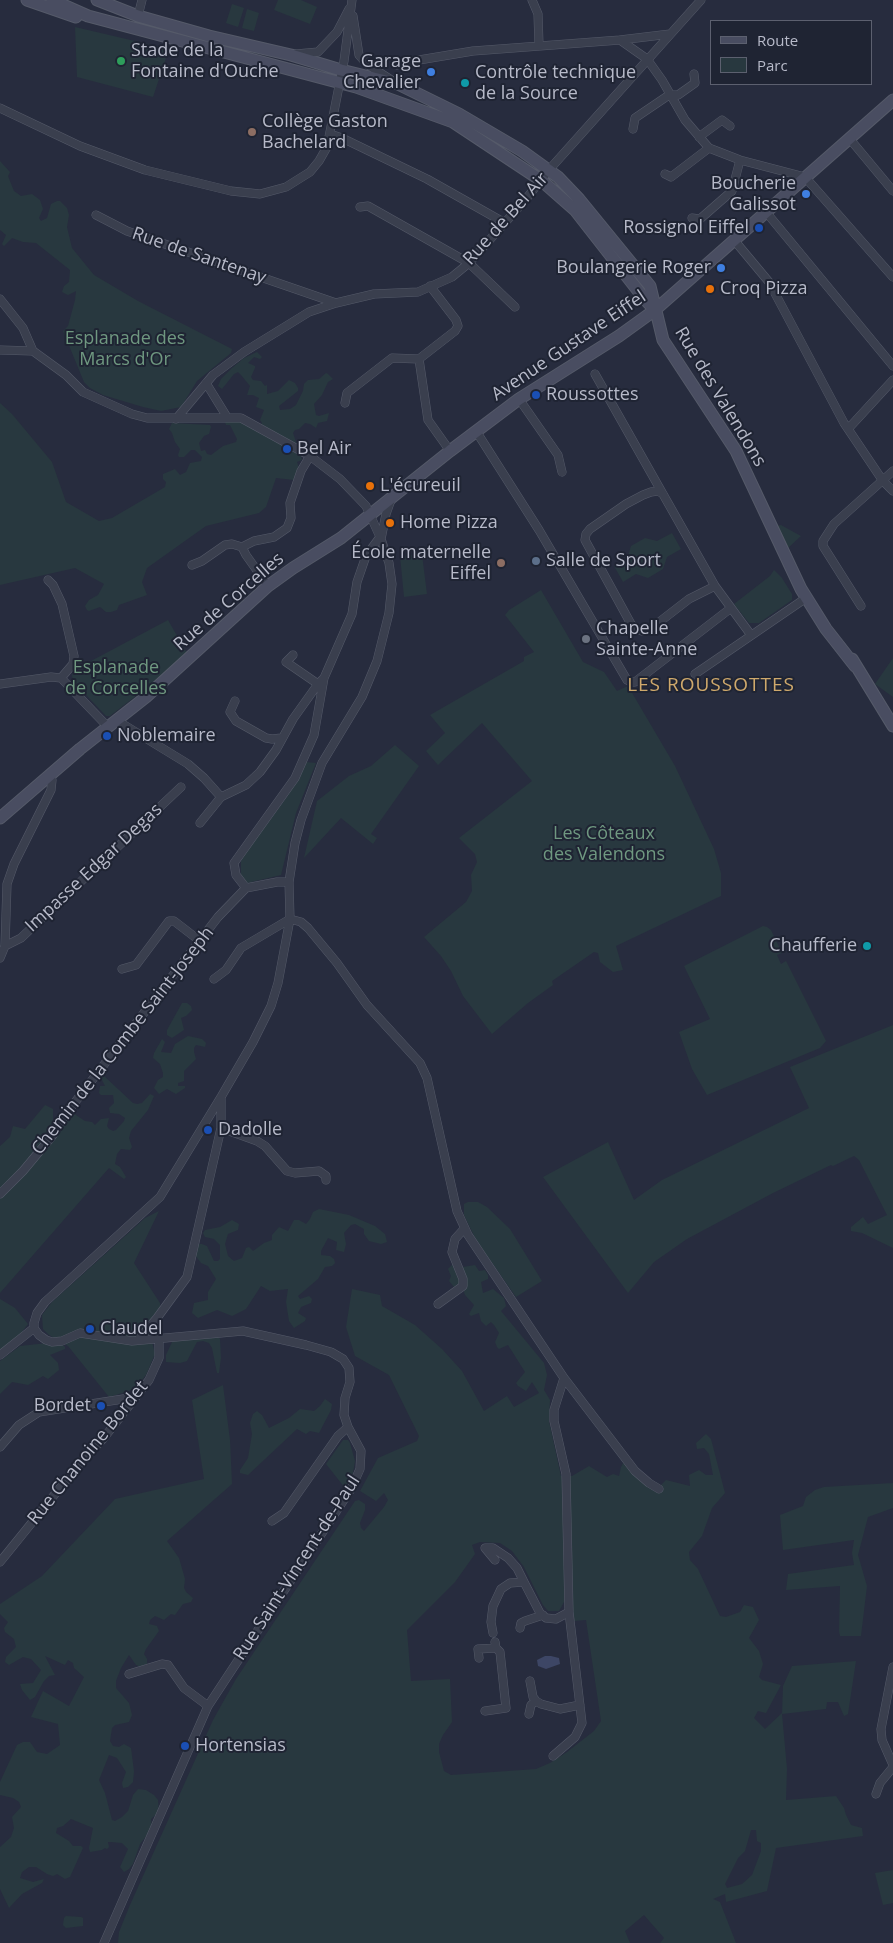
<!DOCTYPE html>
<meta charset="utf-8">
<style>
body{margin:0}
#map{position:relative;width:893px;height:1943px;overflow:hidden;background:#272c3e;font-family:"Open Sans",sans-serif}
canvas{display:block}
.legend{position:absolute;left:710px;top:20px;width:162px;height:65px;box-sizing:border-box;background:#1f2433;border:1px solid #5c606f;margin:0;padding:6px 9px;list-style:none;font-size:15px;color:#b7bac9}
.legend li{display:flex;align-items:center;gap:10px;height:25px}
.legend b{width:25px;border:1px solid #5c606f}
</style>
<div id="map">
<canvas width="893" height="1943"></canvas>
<ul class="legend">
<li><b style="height:6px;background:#494d61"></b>Route</li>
<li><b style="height:14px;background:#28383f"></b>Parc</li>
</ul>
</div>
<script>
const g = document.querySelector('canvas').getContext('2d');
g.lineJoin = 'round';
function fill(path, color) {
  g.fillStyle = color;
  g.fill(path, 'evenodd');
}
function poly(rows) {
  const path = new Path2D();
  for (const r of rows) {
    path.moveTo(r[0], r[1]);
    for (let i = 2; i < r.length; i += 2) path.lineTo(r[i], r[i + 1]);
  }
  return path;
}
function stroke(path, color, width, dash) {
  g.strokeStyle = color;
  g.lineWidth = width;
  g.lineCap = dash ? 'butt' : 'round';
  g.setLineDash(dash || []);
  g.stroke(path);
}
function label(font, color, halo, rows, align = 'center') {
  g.font = font + ' "Open Sans",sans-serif';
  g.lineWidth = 4;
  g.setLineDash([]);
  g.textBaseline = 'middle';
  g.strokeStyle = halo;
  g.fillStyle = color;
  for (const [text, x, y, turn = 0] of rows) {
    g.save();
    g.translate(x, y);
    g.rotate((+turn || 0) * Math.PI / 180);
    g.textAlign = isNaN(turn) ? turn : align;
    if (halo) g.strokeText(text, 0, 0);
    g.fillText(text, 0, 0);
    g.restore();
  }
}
const green = poly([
 [278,0,301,0,317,7,310,24,274,10],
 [232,4,244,8,238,27,226,23],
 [247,9,259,13,254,31,242,28],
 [75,27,169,49,153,97,77,77],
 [0,161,10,172,8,176,14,191,21,196,32,194,40,200,43,209,39,218,41,221,47,218,51,204,57,201,60,201,67,208,69,215,67,227,72,248,94,275,138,301,232,349,231,353,197,381,181,407,161,411,143,407,103,395,90,388,84,382,63,331,68,326,75,300,76,291,68,295,62,292,64,286,69,282,70,270,36,243,23,242,12,238,4,246,2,244,6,235,0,230],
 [257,352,262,357,260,359,254,357,248,363,255,366,255,368,251,377,253,380,261,381,265,386,267,385,267,394,278,391,289,380,295,383,298,388,298,391,279,406,280,410,290,409,296,405,303,391,304,384,308,380,319,379,326,373,328,374,333,379,328,382,322,395,314,404,316,415,319,416,329,413,327,421,318,423,316,428,310,424,305,423,299,429,295,430,293,433,302,460,297,462,299,468,294,480,276,478,266,507,259,513,206,526,147,568,142,582,147,595,119,605,117,610,111,612,106,612,100,607,89,611,87,610,85,606,89,600,98,595,104,584,75,568,0,585,0,403,12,414,52,462,66,502,99,521,112,518,165,487,166,482,163,479,163,474,175,469,180,475,186,472,190,463,201,461,202,457,195,450,191,450,184,457,179,457,178,455,180,449,175,442,172,433,169,429,172,423,210,425,211,427,209,434,204,436,199,443,201,451,205,450,207,454,211,455,223,446,236,442,237,439,230,425,226,425,225,422,228,420,242,422,255,429,262,423,260,420,264,410,256,407,259,398,253,395,247,395,250,386,241,375,238,372,234,374,222,389,218,386,221,379,232,368,244,358],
 [781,525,801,536,788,548,777,526],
 [672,533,681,549,667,557,663,569,648,578,636,574,623,582,614,566,627,559,631,546,645,538,657,541],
 [422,554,427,594,404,597,400,556],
 [774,570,782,578,792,594,792,600,759,623,749,623,734,604,770,576],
 [541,590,583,662,604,672,617,691,628,686,675,766,714,849,721,873,721,896,616,946,623,970,613,972,600,962,598,953,594,952,552,981,553,985,528,1003,492,1034,463,996,451,971,441,956,424,937,466,902,472,891,471,875,477,862,475,854,459,838,532,781,482,723,438,765,426,751,445,733,430,715,524,661,524,657,534,652,505,615,509,610],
 [168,620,187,653,159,678,110,716,106,716,73,681,72,675,76,669],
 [893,658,893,697,875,684],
 [395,745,419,766,371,834,377,838,373,844,341,818,304,858,317,801,349,776,371,766],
 [306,762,316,763,296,813,281,875,247,883,241,876,241,861,263,826,267,824,289,794],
 [763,926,767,927,771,930,782,953,777,955,781,964,786,961,826,1041,820,1048,707,1095,692,1069,679,1032,710,1019,684,966],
 [182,1003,187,1003,191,1006,192,1010,186,1016,181,1018,184,1030,172,1038,167,1035,167,1030],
 [893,1025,893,1248,862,1233,851,1231,851,1227,863,1217,868,1224,887,1215,859,1160,854,1156,833,1166,831,1165,773,1193,687,1239,654,1262,628,1293,543,1177,608,1142,634,1200,662,1180,809,1108,790,1067],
 [188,1036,202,1039,206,1043,205,1047,196,1045,194,1048,194,1052,196,1059,184,1071,184,1081,178,1083,178,1086,185,1086,185,1088,176,1094,167,1089,159,1094,154,1088,158,1080,163,1077,163,1073,160,1064,153,1058,154,1053,162,1039,165,1042,161,1052,171,1053,175,1044],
 [103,1075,133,1103,137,1104,142,1103,150,1094,154,1096,148,1110,131,1131,129,1138,132,1147,130,1150,121,1149,117,1154,115,1164,120,1167,126,1177,124,1179,109,1168,0,1293,0,1146,10,1137,13,1126,25,1129,45,1105,53,1109,53,1126,49,1131,58,1135,64,1120,73,1113,85,1121,92,1122,95,1125,101,1119,109,1118,107,1126,109,1129,113,1131,116,1130,124,1121,125,1118,119,1114,110,1113,109,1108,114,1103,113,1095,101,1095,99,1093,100,1086,105,1086,100,1076],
 [468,1202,478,1202,487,1207,510,1229,542,1281,516,1297,476,1240,464,1215,464,1204],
 [319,1209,349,1215,375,1226,385,1234,387,1242,381,1244,369,1241,364,1234,364,1229,355,1224,351,1225,344,1233,346,1244,344,1252,336,1250,337,1242,328,1238,321,1251,321,1255,330,1256,334,1259,335,1263,332,1266,325,1267,318,1279,298,1296,300,1299,309,1296,312,1299,311,1303,301,1307,298,1313,306,1318,305,1321,294,1328,289,1321,286,1302,288,1289,270,1291,261,1286,246,1309,232,1316,217,1310,198,1318,192,1313,194,1303,208,1300,208,1292,216,1279,208,1266,201,1263,195,1255,198,1244,202,1244,207,1246,214,1261,218,1261,220,1259,220,1245,214,1239,205,1237,203,1233,205,1230,220,1227,232,1220,239,1224,238,1230,228,1234,225,1244,228,1256,234,1261,242,1258,246,1248,249,1247,253,1251,264,1243,272,1240,272,1235,279,1227,288,1231,294,1220,299,1220,306,1224,310,1219,313,1212],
 [159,1211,134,1263,160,1303,160,1309,148,1325,155,1354,146,1375,138,1385,129,1391,109,1397,68,1346,49,1335,43,1329,42,1315,52,1302,145,1218],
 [456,1261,463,1267,475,1265,479,1271,485,1270,488,1275,488,1279,481,1282,483,1293,493,1289,504,1298,506,1306,501,1311,544,1363,547,1375,544,1390,550,1400,549,1421,561,1476,572,1476,589,1466,607,1477,613,1474,619,1476,621,1467,626,1458,636,1465,645,1482,661,1485,666,1480,690,1486,689,1475,699,1470,706,1475,713,1475,709,1454,704,1448,697,1449,696,1443,706,1434,711,1439,725,1493,712,1508,702,1536,689,1552,690,1560,698,1569,720,1616,726,1617,740,1612,744,1605,753,1607,759,1620,749,1638,759,1651,763,1664,759,1677,762,1680,781,1685,766,1713,758,1711,754,1718,765,1729,782,1713,783,1686,792,1666,856,1661,848,1714,844,1716,838,1702,827,1702,826,1709,782,1714,787,1769,786,1800,836,1796,844,1808,846,1815,851,1825,862,1828,863,1836,776,1848,767,1891,726,1902,725,1894,713,1899,720,1902,736,1943,660,1943,664,1938,644,1915,625,1931,630,1943,118,1943,119,1932,130,1905,213,1720,236,1679,355,1501,359,1500,365,1504,365,1510,360,1523,361,1528,364,1531,384,1507,388,1500,384,1493,376,1501,360,1491,378,1458,417,1441,419,1436,389,1375,355,1356,346,1327,352,1289,380,1295,382,1306,415,1325,442,1349,462,1371,484,1411,507,1396,514,1407,539,1393,532,1382,526,1391,518,1386,516,1383,525,1372,508,1345,499,1349,497,1347,495,1342,499,1333,494,1325,491,1322,486,1326,481,1321,479,1313,471,1316,469,1314,474,1305,465,1295,463,1289,464,1280,454,1287,449,1281,451,1276,448,1269],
 [480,1542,500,1543,512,1551,524,1567,543,1605,548,1611,559,1611,564,1602,572,1600,574,1621,586,1620,601,1721,594,1731,567,1752,550,1763,536,1769,451,1775,444,1771,439,1752,439,1744,443,1735,452,1722,450,1679,411,1681,407,1630,455,1582,475,1554,472,1545],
 [751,1830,756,1830,757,1841,761,1843,761,1851,752,1875,742,1884,727,1888,725,1884,738,1858,745,1851],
 [0,1299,15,1308,28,1324,13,1344,0,1351],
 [216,1335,220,1339,221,1358,219,1373,217,1373,212,1348,209,1343,203,1341,197,1342,187,1361,180,1363,166,1362,166,1355,172,1342,180,1337],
 [47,1343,61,1343,65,1347,65,1349,50,1355,58,1363,59,1370,48,1379,43,1376,28,1385,12,1382,0,1394,0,1361,20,1346],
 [223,1385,230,1440,232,1484,167,1541,179,1558,185,1579,184,1588,186,1592,193,1598,191,1602,183,1604,175,1615,171,1614,164,1620,155,1616,150,1620,149,1624,157,1626,159,1631,146,1649,144,1654,147,1659,147,1664,141,1667,136,1665,129,1655,121,1668,116,1681,116,1688,129,1703,132,1715,129,1722,115,1725,112,1728,110,1741,113,1746,119,1747,124,1744,131,1748,134,1771,133,1782,128,1787,123,1788,122,1783,126,1772,117,1758,109,1755,99,1780,105,1793,112,1820,115,1821,122,1817,128,1811,133,1795,138,1789,146,1790,154,1795,158,1800,159,1812,151,1819,152,1829,140,1844,133,1864,129,1869,124,1872,120,1867,128,1849,122,1843,111,1842,108,1842,109,1847,107,1849,105,1848,102,1850,90,1852,89,1848,93,1828,71,1819,63,1826,57,1828,56,1833,69,1841,73,1846,81,1846,83,1848,70,1877,65,1879,57,1874,53,1876,47,1874,36,1867,29,1867,22,1872,20,1878,33,1882,44,1879,42,1883,22,1894,9,1908,0,1889,0,1847,11,1837,14,1828,12,1817,21,1807,19,1802,13,1798,0,1795,0,1782,17,1745,23,1742,30,1742,37,1752,47,1754,60,1745,58,1724,31,1717,43,1691,69,1706,84,1677,74,1668,73,1663,68,1660,65,1665,45,1656,55,1675,49,1676,44,1681,35,1697,30,1700,22,1690,20,1684,33,1683,41,1670,31,1659,23,1657,9,1665,5,1662,6,1657,16,1647,14,1639,5,1632,4,1628,8,1622,0,1614,0,1604,42,1576,115,1499,204,1479,192,1400],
 [325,1399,332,1404,331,1410,319,1433,310,1431,306,1434,297,1429,248,1475,240,1473,240,1470,248,1458,252,1434,250,1423,253,1414,257,1411,262,1415,269,1428,289,1418,300,1409,314,1411,320,1406],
 [343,1440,348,1440,350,1443,355,1461,353,1473,345,1488,326,1464],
 [893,1483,893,1508,868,1517,858,1555,867,1586,861,1636,840,1636,839,1631,840,1586,786,1590,788,1574,854,1565,852,1553,854,1540,783,1550,780,1515,803,1506,806,1497,815,1490,824,1487],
 [893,1870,893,1903,883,1905,875,1873],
 [66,1916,81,1917,83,1918,83,1926,66,1928,63,1925,64,1918]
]);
const water = poly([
 [545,1656,551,1656,559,1658,560,1664,546,1669,538,1666,537,1660]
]);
const street = poly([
 [532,0,538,14,539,45],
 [138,16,142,0],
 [353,16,359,55,368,65,390,79],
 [620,40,647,59,662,80,685,120,709,148,740,160,805,177,893,277],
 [296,54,318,52,337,32,349,9],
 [397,65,413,61,473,51,620,40,670,34],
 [0,108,80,146,145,170,231,191,260,194,286,187,310,172,319,161,327,147,344,61,352,0],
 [633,129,635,118,669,95,678,95,695,83,694,74],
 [330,134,342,138,427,179,505,223],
 [699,137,722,120,730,126],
 [849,138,893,191],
 [665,174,671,177,709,148],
 [360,207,368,206,469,263,515,307],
 [766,212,893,366],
 [96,215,127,231,336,303],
 [692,218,700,219,732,191,740,160],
 [734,240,769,282,844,423,883,481,893,491],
 [0,299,23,328,33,351,66,375,83,392,132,414,147,418,241,418,310,456,340,479,366,506,381,539,389,563,392,584,389,613,377,661,362,697,322,763,301,820,295,843,289,882,290,919,278,983,271,1006,253,1042,221,1097,160,1197,45,1302,37,1313,34,1323,34,1328,39,1335,46,1340,52,1342,62,1341,80,1333,132,1341,243,1331,306,1345,331,1352,343,1359,349,1368,350,1382,345,1398,344,1415,348,1427,361,1451,360,1469,351,1489,208,1706,104,1943],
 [0,350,33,351],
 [419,359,455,331,458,326,456,320,430,286],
 [419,359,428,420,450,451],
 [595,374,715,586,751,635],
 [206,383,227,417],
 [519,399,558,455,562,472],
 [345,403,347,393,392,358,419,359],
 [176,419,213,375,244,352,309,312,336,303,374,294,418,292,452,277,469,263,526,199,548,171,701,0],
 [848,429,893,380],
 [476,431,539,530,627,680,631,682,635,682,731,608],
 [663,494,658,491,651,492,643,495,626,504,590,529,586,534,585,540,631,624,636,629,642,631,649,630,689,599,715,586],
 [381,539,386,514,391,500],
 [192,565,202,561,225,545,232,544,242,547],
 [48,580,53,585,62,604,74,656,73,664,61,678],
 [268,586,246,555,242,547,254,541,274,537,287,528,291,518,290,503,301,471,310,456],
 [861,606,823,546,823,541,834,524,893,471],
 [293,655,286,662,318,684],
 [695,674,806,598],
 [0,684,51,677,61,678,108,727],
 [235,701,230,712,236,721,266,738,272,739,281,738],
 [116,720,188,764,204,778,221,797,246,785,260,772,276,750,293,719,318,684,324,678],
 [200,823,221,797],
 [289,882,277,882,246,888,236,875,234,863,295,778,314,735,324,678,352,614,357,582,366,556,380,537],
 [290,919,301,922,308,928,337,963,367,1005,420,1063,427,1078,457,1211,468,1235,564,1378,635,1471,649,1483,659,1489],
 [5,946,21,938,181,787],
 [0,958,5,946,7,884,14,864,51,790,52,780,49,775],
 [122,969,136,965,169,921,174,921,200,941],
 [214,979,226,970,241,948,290,919],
 [221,1128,257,1141,265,1146,287,1171,295,1173,319,1171,326,1176,326,1180],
 [0,1194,23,1171,53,1135,62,1119,218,917,246,888],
 [438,1304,463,1286,463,1279,452,1252,455,1239,464,1229],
 [138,1340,157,1318,187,1277,221,1128,221,1097],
 [0,1355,34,1328],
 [0,1447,19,1425,39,1412,136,1397],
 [272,1521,284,1513,338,1436,348,1427],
 [495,1560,485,1548,493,1548,508,1558,517,1568,524,1582],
 [0,1562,85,1457,103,1439,149,1380,159,1358,159,1338],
 [520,1628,521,1623,525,1621,543,1615],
 [493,1633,491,1622,493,1606,501,1589,510,1583,524,1582,540,1613,546,1618,556,1619,569,1612],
 [479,1658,478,1649,496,1648],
 [893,1667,881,1729,882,1740,893,1765],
 [129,1674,162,1664,168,1665,184,1688,208,1706],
 [530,1681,533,1697,536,1701,541,1704,560,1709,580,1705],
 [485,1711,506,1708,500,1652,496,1648,495,1642],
 [529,1714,531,1705,536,1701],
 [553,1756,575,1737,582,1723,569,1612,566,1474,554,1421,554,1410,564,1378],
 [876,1794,880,1783,893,1767]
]);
const secondary = poly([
 [27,0,76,17],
 [52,0,88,16,356,87,453,122,542,181,575,210,643,297,654,309],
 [97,0,138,16,209,36,291,55,341,70,398,84,459,114,522,151,558,177,579,199,650,286,663,340,736,451,801,589,826,629,855,666],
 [852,659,893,726],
 [0,818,80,749,146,697,268,586,293,568,341,538,450,451,519,399,619,336,655,310,893,100]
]);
const markers = [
 [121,61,5,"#2e9e5b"],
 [431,72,5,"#3f7fe0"],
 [465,83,5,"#0f9aa8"],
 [252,132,5,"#8d6e63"],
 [806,194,5,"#3f7fe0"],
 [759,228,5,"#1a4fb4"],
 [721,268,5,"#3f7fe0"],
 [710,289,5,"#e8710a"],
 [536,395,5,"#1a4fb4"],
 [287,449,5,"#1a4fb4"],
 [370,486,5,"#e8710a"],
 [390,523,5,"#e8710a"],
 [536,561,5,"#5c6f8a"],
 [501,563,5,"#8d6e63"],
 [586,639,5,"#6b7280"],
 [107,736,5,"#1a4fb4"],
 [867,946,5,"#0f9aa8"],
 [208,1130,5,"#1a4fb4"],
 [90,1329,5,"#1a4fb4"],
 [101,1406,5,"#1a4fb4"],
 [185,1746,5,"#1a4fb4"]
];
const poiNames = [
 ["Stade de la",131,51],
 ["Fontaine d'Ouche",131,72],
 ["Garage",421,62,"right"],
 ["Chevalier",421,83,"right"],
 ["Contrôle technique",475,73],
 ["de la Source",475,94],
 ["Collège Gaston",262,122],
 ["Bachelard",262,143],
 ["Boucherie",796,184,"right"],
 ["Galissot",796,205,"right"],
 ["Rossignol Eiffel",749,228,"right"],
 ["Boulangerie Roger",711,268,"right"],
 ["Croq Pizza",720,289],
 ["Roussottes",546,395],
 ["Bel Air",297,449],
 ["L'écureuil",380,486],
 ["Home Pizza",400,523],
 ["École maternelle",491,553,"right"],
 ["Eiffel",491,574,"right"],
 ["Salle de Sport",546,561],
 ["Chapelle",596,629],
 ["Sainte-Anne",596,650],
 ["Noblemaire",117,736],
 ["Chaufferie",857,946,"right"],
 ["Dadolle",218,1130],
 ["Claudel",100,1329],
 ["Bordet",91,1406,"right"],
 ["Hortensias",195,1746]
];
const streetNames = [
 ["Rue de Bel Air",506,219,-48],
 ["Rue de Santenay",199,256,19],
 ["Avenue Gustave Eiffel",569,346,-34],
 ["Rue des Valendons",720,397,59],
 ["Rue de Corcelles",229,602,-41],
 ["Impasse Edgar Degas",94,868,-43],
 ["Chemin de la Combe Saint-Joseph",123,1041,-52],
 ["Rue Chanoine Bordet",88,1453,-51],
 ["Rue Saint-Vincent-de-Paul",297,1568,-57]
];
const parkNames = [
 ["Esplanade des",125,339],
 ["Marcs d'Or",125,360],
 ["Esplanade",116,668],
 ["de Corcelles",116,689],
 ["Les Côteaux",604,834],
 ["des Valendons",604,855]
];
const neighbourhoodNames = [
 ["LES ROUSSOTTES",711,686]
];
fill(green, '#28383f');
fill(water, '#3d4665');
stroke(street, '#555a69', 9);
stroke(secondary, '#555a69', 13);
stroke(street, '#3a3f4e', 8);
stroke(secondary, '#494d61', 11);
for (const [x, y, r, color] of markers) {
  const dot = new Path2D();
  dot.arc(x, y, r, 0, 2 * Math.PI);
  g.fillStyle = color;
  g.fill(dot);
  stroke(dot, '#1f2433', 2);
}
label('18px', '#b7bac9', '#1f2433', poiNames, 'left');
label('18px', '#b7bac9', '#1f2433', streetNames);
label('18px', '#6f9880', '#1f2433', parkNames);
g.letterSpacing = '1px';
label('19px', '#cfa96c', '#1f2433', neighbourhoodNames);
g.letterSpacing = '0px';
</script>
